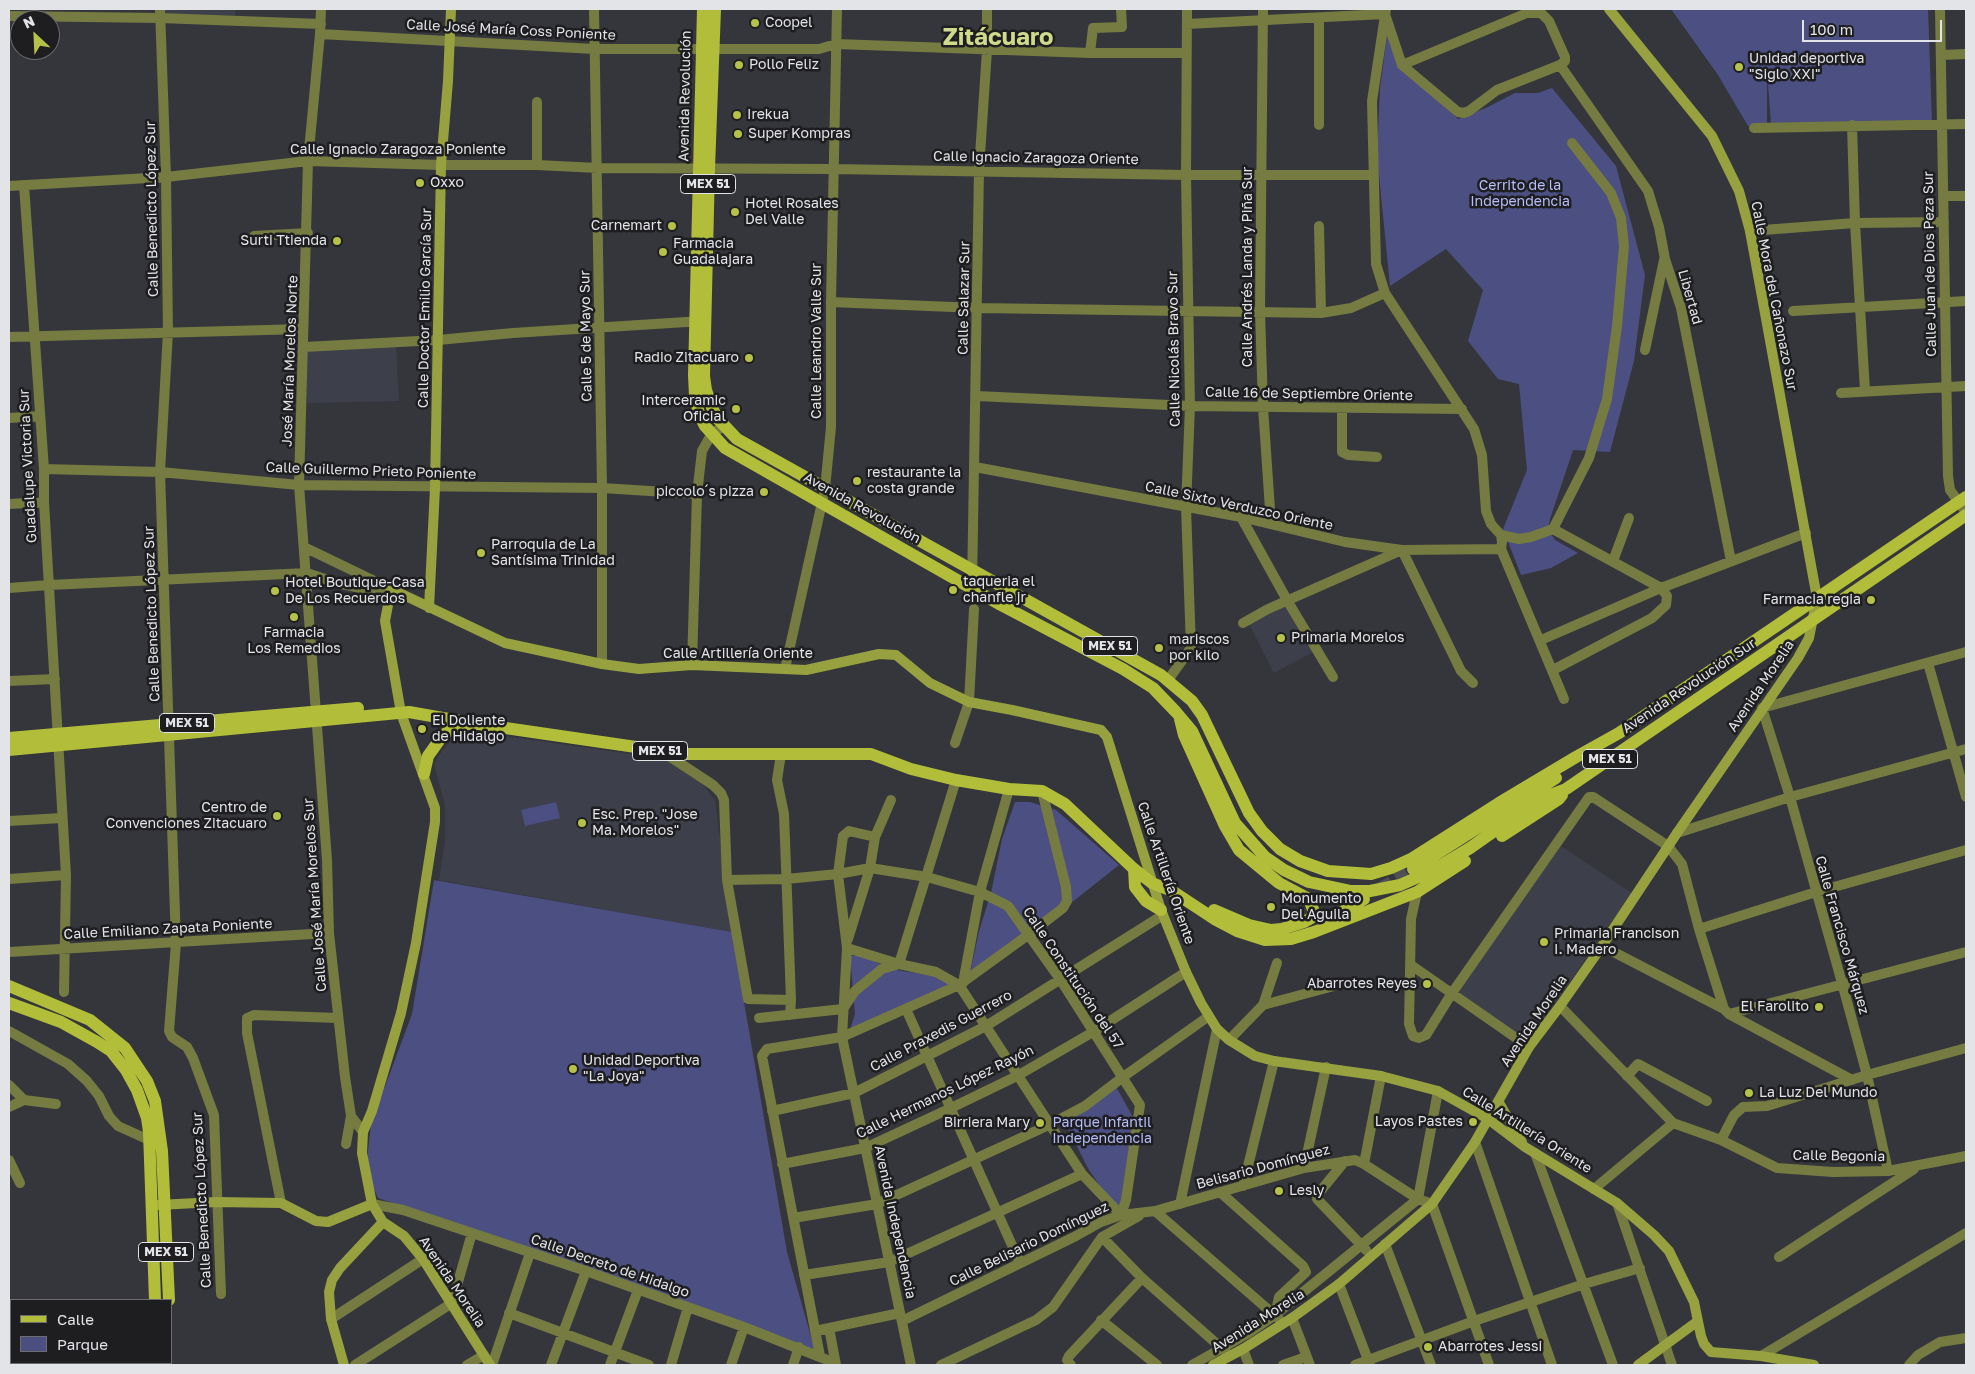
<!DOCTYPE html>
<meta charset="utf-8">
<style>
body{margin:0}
#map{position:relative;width:1975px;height:1374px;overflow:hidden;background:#35363c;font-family:"Golos Text",sans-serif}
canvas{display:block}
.frame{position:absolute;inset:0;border:10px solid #e3e4e8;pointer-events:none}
.legend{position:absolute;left:10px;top:1299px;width:162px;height:65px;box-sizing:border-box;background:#1e1e20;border:1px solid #6d6d70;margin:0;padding:6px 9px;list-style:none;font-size:15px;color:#e3e4e8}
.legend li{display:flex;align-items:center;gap:10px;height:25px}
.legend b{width:25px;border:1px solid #6d6d70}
.north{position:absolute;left:10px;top:10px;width:50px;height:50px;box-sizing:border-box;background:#1e1e20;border:1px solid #6d6d70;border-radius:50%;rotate:335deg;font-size:14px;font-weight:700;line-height:20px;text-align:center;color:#e3e4e8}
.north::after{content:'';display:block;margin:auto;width:18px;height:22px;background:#b6c149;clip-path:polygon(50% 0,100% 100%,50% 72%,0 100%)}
.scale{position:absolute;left:1802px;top:20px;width:140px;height:22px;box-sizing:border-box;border:2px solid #e3e4e8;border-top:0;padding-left:6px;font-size:15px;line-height:18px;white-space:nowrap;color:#e3e4e8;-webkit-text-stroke:4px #1e1e20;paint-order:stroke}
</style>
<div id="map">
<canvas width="1975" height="1374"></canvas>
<div class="frame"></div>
<ul class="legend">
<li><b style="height:6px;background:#b2be39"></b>Calle</li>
<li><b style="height:14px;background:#4b4f82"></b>Parque</li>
</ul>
<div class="north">N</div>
<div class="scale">100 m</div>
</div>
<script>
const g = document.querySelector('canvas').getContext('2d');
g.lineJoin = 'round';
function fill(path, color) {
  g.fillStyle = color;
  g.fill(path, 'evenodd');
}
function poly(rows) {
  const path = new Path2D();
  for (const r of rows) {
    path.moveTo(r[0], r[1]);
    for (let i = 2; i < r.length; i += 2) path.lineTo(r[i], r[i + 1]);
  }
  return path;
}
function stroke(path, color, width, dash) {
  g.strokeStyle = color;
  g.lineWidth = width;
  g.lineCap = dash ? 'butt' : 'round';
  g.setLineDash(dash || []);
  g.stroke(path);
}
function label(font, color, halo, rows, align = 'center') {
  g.font = font + ' "Golos Text",sans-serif';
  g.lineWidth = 5;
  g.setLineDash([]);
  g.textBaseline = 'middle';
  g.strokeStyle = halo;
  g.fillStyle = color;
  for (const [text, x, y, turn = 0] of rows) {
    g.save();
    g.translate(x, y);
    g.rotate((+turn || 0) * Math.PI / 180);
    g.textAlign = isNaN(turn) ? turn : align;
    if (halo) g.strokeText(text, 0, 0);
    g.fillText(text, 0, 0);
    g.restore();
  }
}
const built = poly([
 [163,9,235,9,235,16,163,14],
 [396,345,399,401,307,403,307,350],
 [1287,605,1315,651,1274,673,1249,624],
 [482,733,666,759,702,784,715,800,732,932,439,880,445,841,445,806,434,764,444,748,459,734],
 [1559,845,1632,893,1528,1042,1456,991]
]);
const green = poly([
 [1671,9,1928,9,1932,122,1771,124,1767,70,1767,125,1748,126,1718,75],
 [1387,36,1399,67,1402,65,1458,119,1488,107,1515,93,1538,93,1552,88,1616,166,1645,275,1634,361,1610,452,1573,450,1550,519,1548,530,1555,540,1578,553,1551,568,1521,575,1503,529,1527,470,1519,384,1498,379,1468,341,1483,290,1446,249,1390,286,1377,155,1380,88],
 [556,802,560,818,525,826,521,810],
 [1015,802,1030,802,1056,810,1119,865,1061,911,970,974,979,931,991,893,1002,839],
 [434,880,732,932,787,1252,815,1351,378,1198,366,1170,371,1124,412,1014],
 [861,955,880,964,902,971,938,976,955,985,849,1033,855,1014,850,956],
 [1115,1085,1134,1119,1120,1211,1113,1205,1089,1170,1064,1121]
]);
const primaryTunnel = poly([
 [1381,888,1413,869]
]);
const street = poly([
 [160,9,166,177,168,332,160,472,176,943,169,1031,172,1037,187,1047,193,1058,214,1115,221,1294],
 [321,9,320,34,308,161,299,485,327,860,329,933,345,1077,351,1116,363,1132],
 [594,9,602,488,602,664],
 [1263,9,1260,311,1263,407,1271,524],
 [1386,9,1372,101,1376,264,1385,293,1474,429,1482,455,1486,511,1491,524,1501,535,1502,542,1501,549],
 [1940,9,1948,476,1950,490,1966,512],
 [9,16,160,18,321,24],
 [1386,17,1402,65,1458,112,1464,113,1469,111,1497,90,1560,65,1565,61,1565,57,1549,21,1541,13,1527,13,1402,65],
 [1187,24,1385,14],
 [320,34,594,49,819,49,836,44,1090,53,1186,53],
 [1090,53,1093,28,1122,27,1121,9],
 [1941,55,1966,54],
 [1560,65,1648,191,1659,227,1665,259,1681,308,1731,561],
 [1319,125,1319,18],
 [1852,125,1855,223,1865,391],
 [1754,128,1966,124],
 [537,165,537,102],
 [24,185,44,469,44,502,66,875,64,992],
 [9,186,166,177,308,161,441,165,537,165,598,168,833,169,1186,175,1373,175],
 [1943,196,1966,196],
 [1319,226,1321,313],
 [1750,231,1855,223,1944,222],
 [254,236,308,233],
 [831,302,977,308,1321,313,1351,308,1385,293],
 [1793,311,1966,301],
 [9,337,303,329],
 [304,347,438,340,513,333,702,321],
 [1645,350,1664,260],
 [1841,393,1966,386],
 [977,396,1190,406,1462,409],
 [1342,409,1342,452,1348,455,1377,457],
 [9,418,40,416],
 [975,467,1241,517,1345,542,1402,550,1501,549],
 [44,469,160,472,299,485,602,488,697,494],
 [9,504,44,502],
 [1241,517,1287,600,1333,677],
 [1553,529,1589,458,1607,399,1617,326,1624,246,1621,218,1611,193,1572,143],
 [1501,535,1519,539,1531,537,1553,529],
 [304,547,391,589],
 [1501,549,1564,699],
 [1613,561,1629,518],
 [9,588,49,585,307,573,337,583,389,594],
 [972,588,979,170,987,50,987,9],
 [1243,623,1268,609,1402,550,1461,671,1473,683],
 [1541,640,1661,588,1806,533],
 [1928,663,1966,797],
 [692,665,697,494,702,451,711,435,723,426],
 [785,669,825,489,831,427,831,302,837,9],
 [1553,670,1652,618,1666,605,1667,596,1661,588,1553,529],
 [1168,680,1191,648,1186,507,1190,406,1186,175,1187,9],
 [9,681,55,679],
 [955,743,969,702,974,609],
 [663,752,713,785,721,793,724,800,727,880,748,999,791,1000],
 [781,754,777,780,784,814,791,1000,790,1015],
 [9,821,62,818],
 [1677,833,1790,797,1966,749],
 [875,837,849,831,843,836,838,874,847,948,842,1037,911,1365],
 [9,879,66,875],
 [727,880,786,879,838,874,870,868,927,877,980,892,1008,906,1060,979,1140,1105,1126,1200,1121,1215],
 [1417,892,1411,919,1409,1024,1413,1036,1419,1038,1426,1035,1452,993,1589,797,1593,797,1668,846,1682,864,1699,929,1724,1009],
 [1699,929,1816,892,1966,850],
 [848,939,870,868,875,837,891,800],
 [1602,946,1724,1009,1729,1014,1852,1080],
 [847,948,899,964,936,972,959,985,1082,1174,1121,1215],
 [9,952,329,933],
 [899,964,956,780],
 [1411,965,1529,1047],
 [963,983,980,892,1009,789],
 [1263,1005,1277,963],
 [1560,1006,1673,1123,1721,1140,1777,1168,1833,1172,1888,1171,1966,1156],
 [843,1009,855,991,882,969,899,964],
 [906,1009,1020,1263],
 [1729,1014,1966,952],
 [759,1018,843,1009],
 [9,1031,68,1064,87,1081,99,1096,109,1116,118,1126,149,1140],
 [1229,1040,1263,1005,1334,986],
 [1627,1076,1638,1064,1707,1101],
 [9,1085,24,1100],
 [9,1107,24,1100,56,1104],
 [772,1111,854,1093,986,1026,1163,915],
 [1721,1140,1734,1115,1743,1107,1767,1106,1867,1075,1966,1048],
 [1475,1142,1552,1365],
 [346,1144,351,1116],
 [1535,1153,1613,1365],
 [9,1160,20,1183],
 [1345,1161,1318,1194,1317,1199,1366,1250],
 [782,1164,865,1148,951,1108,1017,1076,1093,1032,1186,972],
 [1364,1164,1381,1076],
 [1304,1168,1326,1067],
 [1888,1171,1867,1075,1842,983,1790,797,1762,708,1966,652],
 [1243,1186,1274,1061],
 [1594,1189,1673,1123],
 [1220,1192,1303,1266,1306,1272,1279,1297,1275,1315],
 [281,1203,247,1033,247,1018,254,1015,338,1018],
 [1617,1203,1672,1365],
 [372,1204,403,1210,586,1271,744,1327,835,1363],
 [1180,1204,1217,1029],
 [1155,1211,1279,1319],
 [793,1218,877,1204,1051,1124,1085,1106,1123,1077,1209,1016],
 [1102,1237,1142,1278,1226,1352],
 [1385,1244,1431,1365],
 [1779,1257,1914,1169],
 [804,1275,889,1262,1082,1174],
 [1339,1284,1370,1365],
 [509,1313,649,1365],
 [1292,1318,1310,1365],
 [331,1319,423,1259],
 [1101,1320,1157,1365],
 [902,1321,1076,1236,1101,1222,1121,1215,1155,1211,1304,1168,1355,1160,1364,1164,1418,1199,1432,1204,1489,1365],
 [829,1328,836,1365],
 [815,1331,900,1313],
 [1243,1349,1249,1365],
 [820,1356,762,1056,767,1049,842,1037,959,985,1028,935,1063,908,1067,901,1066,887,1042,791],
 [1761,1356,1966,1233],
 [355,1365,452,1303,472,1233],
 [467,1365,484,1355],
 [492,1365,530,1253],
 [551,1365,586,1271],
 [610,1365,638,1290],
 [671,1365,688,1307],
 [731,1365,744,1327],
 [793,1365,799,1347],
 [941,1365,1036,1320,1053,1307,1102,1237,1139,1216],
 [1071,1365,1067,1360,1069,1356,1142,1278],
 [1192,1365,1247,1334,1275,1315,1418,1199,1438,1091],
 [1283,1365,1306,1357],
 [1355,1365,1474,1321,1584,1284,1640,1268],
 [1909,1365,1918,1355,1940,1342,1966,1338]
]);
const secondary = poly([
 [429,608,435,488,441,165,448,81,451,9],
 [1498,1101,1522,1142],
 [158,1205,216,1202,281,1203,316,1221,328,1222,372,1204],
 [344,1365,331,1319,329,1292,332,1280,340,1268,383,1222],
 [490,1365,423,1259,404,1236,383,1222,372,1204,362,1153,363,1132,372,1111,401,1013,416,943,435,822,435,808,401,713,385,621,391,589,505,643,602,664,639,669,692,665,806,670,879,654,896,655,930,683,969,702,1012,710,1101,730,1107,737,1161,910,1186,972,1201,1003,1217,1029,1229,1040,1255,1056,1274,1061,1381,1076,1438,1091,1488,1119,1525,1147,1617,1203,1654,1235,1669,1251,1694,1302,1701,1336,1704,1344,1711,1352,1761,1356,1814,1365],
 [1213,1365,1243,1349,1292,1318,1339,1284,1432,1204,1475,1142,1529,1047,1560,1006,1602,946,1677,833,1798,658,1809,638,1817,598,1750,231,1739,191,1712,136,1609,9],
 [1638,1365,1698,1321]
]);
const primary = poly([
 [703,9,694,375,695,396,699,414,705,426,725,448,1001,605,1123,669,1153,688,1176,712,1192,731,1235,823,1265,857,1284,870,1309,882,1351,891,1370,891,1400,885,1432,871,1470,848,1530,806,1550,795,1566,789,1966,515],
 [715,9,709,168,704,376,706,390,713,410,718,419,737,439,1161,675,1192,701,1202,715,1249,813,1262,831,1280,849,1300,861,1328,871,1371,874,1391,868,1411,859,1499,803,1576,757,1619,733,1966,497],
 [1180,719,1184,735,1225,826,1239,850,1279,883,1309,899,1314,912,1311,918,1304,922,1282,929,1271,930,1249,925,1214,910],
 [9,738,358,708],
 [9,750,409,712,471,723,684,754,871,754,911,769,956,780,1009,789,1042,791,1065,804,1134,869,1152,883,1172,891,1216,920,1237,931,1265,940,1291,939,1314,932,1417,892,1465,861],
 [424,774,428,756,443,735,457,726,468,724],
 [1502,836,1559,799,1562,795],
 [1134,869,1135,887,1146,901,1161,910],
 [1413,869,1556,778],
 [1333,917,1364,899],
 [9,986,90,1020,125,1048,147,1081,155,1101,162,1151,169,1300],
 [9,1003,61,1022,97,1042,111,1051,126,1070,137,1090,147,1118,149,1132,155,1300],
 [151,1365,151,1363],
 [163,1365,164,1363]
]);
const markers = [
 [755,23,5,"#b6c149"],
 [739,65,5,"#b6c149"],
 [1739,67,5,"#b6c149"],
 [737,115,5,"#b6c149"],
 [738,134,5,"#b6c149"],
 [420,183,5,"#b6c149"],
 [735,212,5,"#b6c149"],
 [672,226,5,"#b6c149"],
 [337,241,5,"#b6c149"],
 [663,252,5,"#b6c149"],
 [749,358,5,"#b6c149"],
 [736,409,5,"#b6c149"],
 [857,481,5,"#b6c149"],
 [764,492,5,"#b6c149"],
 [481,553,5,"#b6c149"],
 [953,590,5,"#b6c149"],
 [275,591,5,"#b6c149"],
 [1871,600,5,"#b6c149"],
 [294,617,5,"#b6c149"],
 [1281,638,5,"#b6c149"],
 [1159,648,5,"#b6c149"],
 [422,729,5,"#b6c149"],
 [277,816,5,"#b6c149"],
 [582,823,5,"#b6c149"],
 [1271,907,5,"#b6c149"],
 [1544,942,5,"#b6c149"],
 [1427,984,5,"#b6c149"],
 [1819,1007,5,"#b6c149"],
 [573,1069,5,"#b6c149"],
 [1749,1093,5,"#b6c149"],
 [1473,1122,5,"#b6c149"],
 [1040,1123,5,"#b6c149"],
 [1279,1191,5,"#b6c149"],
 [1428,1347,5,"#b6c149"]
];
const shields = [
 [708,184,55],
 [1110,646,55],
 [187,723,55],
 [660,751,55],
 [1610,759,55],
 [166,1252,55]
];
const shieldNames = [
 ["MEX 51",708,184],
 ["MEX 51",1110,646],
 ["MEX 51",187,723],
 ["MEX 51",660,751],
 ["MEX 51",1610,759],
 ["MEX 51",166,1252]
];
const poiNames = [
 ["Coopel",765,23],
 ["Unidad deportiva",1749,59],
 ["\"Siglo XXI\"",1749,75],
 ["Pollo Feliz",749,65],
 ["Irekua",747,115],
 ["Super Kompras",748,134],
 ["Oxxo",430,183],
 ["Hotel Rosales",745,204],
 ["Del Valle",745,220],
 ["Carnemart",662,226,"right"],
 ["Surti Ttienda",327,241,"right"],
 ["Farmacia",673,244],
 ["Guadalajara",673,260],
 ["Radio Zitacuaro",739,358,"right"],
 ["Interceramic",726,401,"right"],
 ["Oficial",726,417,"right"],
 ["restaurante la",867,473],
 ["costa grande",867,489],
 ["piccolo´s pizza",754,492,"right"],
 ["Parroquia de La",491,545],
 ["Santísima Trinidad",491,561],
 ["taqueria el",963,582],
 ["chanfle jr",963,598],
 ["Hotel Boutique-Casa",285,583],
 ["De Los Recuerdos",285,599],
 ["Farmacia regia",1861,600,"right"],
 ["Farmacia",294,633,"center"],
 ["Los Remedios",294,649,"center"],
 ["Primaria Morelos",1291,638],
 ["mariscos",1169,640],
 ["por kilo",1169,656],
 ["El Doliente",432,721],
 ["de Hidalgo",432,737],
 ["Centro de",267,808,"right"],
 ["Convenciones Zitacuaro",267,824,"right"],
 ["Esc. Prep. \"Jose",592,815],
 ["Ma. Morelos\"",592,831],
 ["Monumento",1281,899],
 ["Del Aguila",1281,915],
 ["Primaria Francison",1554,934],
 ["I. Madero",1554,950],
 ["Abarrotes Reyes",1417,984,"right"],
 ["El Farolito",1809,1007,"right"],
 ["Unidad Deportiva",583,1061],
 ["\"La Joya\"",583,1077],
 ["La Luz Del Mundo",1759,1093],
 ["Layos Pastes",1463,1122,"right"],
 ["Birriera Mary",1030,1123,"right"],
 ["Lesly",1289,1191],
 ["Abarrotes Jessi",1438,1347]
];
const streetNames = [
 ["Calle José María Coss Poniente",511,30,3],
 ["Avenida Revolución",685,96,-89],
 ["Calle Ignacio Zaragoza Poniente",398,150],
 ["Calle Ignacio Zaragoza Oriente",1036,158,1],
 ["Calle Benedicto López Sur",152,209,-91],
 ["Calle Juan de Dios Peza Sur",1930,264,-91],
 ["Calle Andrés Landa y Piña Sur",1248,267,-90],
 ["Calle Mora del Cañonazo Sur",1774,296,79],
 ["Libertad",1690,297,74],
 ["Calle Salazar Sur",964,298,-89],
 ["Calle Doctor Emilio García Sur",425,308,-89],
 ["Calle 5 de Mayo Sur",586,336,-91],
 ["Calle Leandro Valle Sur",817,341,-90],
 ["Calle Nicolás Bravo Sur",1174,349,-91],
 ["José María Morelos Norte",290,361,-88],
 ["Calle 16 de Septiembre Oriente",1309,394,1],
 ["Guadalupe Victoria Sur",28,466,-93],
 ["Calle Guillermo Prieto Poniente",371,471,2],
 ["Calle Sixto Verduzco Oriente",1239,506,12],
 ["Avenida Revolución",862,508,29],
 ["Calle Benedicto López Sur",152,614,-92],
 ["Calle Artillería Oriente",738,654],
 ["Avenida Revolución Sur",1689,686,-34],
 ["Avenida Morelia",1761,686,-56],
 ["Calle Artillería Oriente",1166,873,71],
 ["Calle José María Morelos Sur",315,895,-94],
 ["Calle Emiliano Zapata Poniente",168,929,-3],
 ["Calle Francisco Márquez",1842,935,74],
 ["Calle Constitución del 57",1073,978,56],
 ["Avenida Morelia",1534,1021,-56],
 ["Calle Praxedis Guerrero",941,1031,-28],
 ["Calle Hermanos López Rayón",945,1092,-26],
 ["Calle Artillería Oriente",1527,1130,32],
 ["Calle Begonia",1839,1156,1],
 ["Belisario Domínguez",1263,1167,-15],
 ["Calle Benedicto López Sur",202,1200,-93],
 ["Avenida Independencia",895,1222,78],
 ["Calle Belisario Domínguez",1029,1244,-26],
 ["Calle Decreto de Hidalgo",610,1266,19],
 ["Avenida Morelia",452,1282,56],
 ["Avenida Morelia",1258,1321,-32]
];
const parkNames = [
 ["Cerrito de la",1520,186],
 ["Independencia",1520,202],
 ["Parque Infantil",1102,1123],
 ["Independencia",1102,1139]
];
const townNames = [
 ["Zitácuaro",998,37]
];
fill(built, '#3d3f4a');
fill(green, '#4b4f82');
stroke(primaryTunnel, '#4f5056', 12, [12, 6]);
stroke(street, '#757b41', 10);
stroke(secondary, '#97a13f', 10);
stroke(primary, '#b2be39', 12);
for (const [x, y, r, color] of markers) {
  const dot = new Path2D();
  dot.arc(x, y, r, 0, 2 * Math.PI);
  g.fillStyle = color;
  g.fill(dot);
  stroke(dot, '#1e1e20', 2);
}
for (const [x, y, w] of shields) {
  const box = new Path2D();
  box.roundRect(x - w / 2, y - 9.5, w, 19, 4);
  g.fillStyle = '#1e1e20';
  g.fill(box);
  stroke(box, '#e3e4e8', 1);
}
label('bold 12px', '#e3e4e8', null, shieldNames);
label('14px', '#e3e4e8', '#1e1e20', poiNames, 'left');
label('14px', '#e3e4e8', '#1e1e20', streetNames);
label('14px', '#b7befd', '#1e1e20', parkNames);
label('bold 24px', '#d0da8c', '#1e1e20', townNames);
</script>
